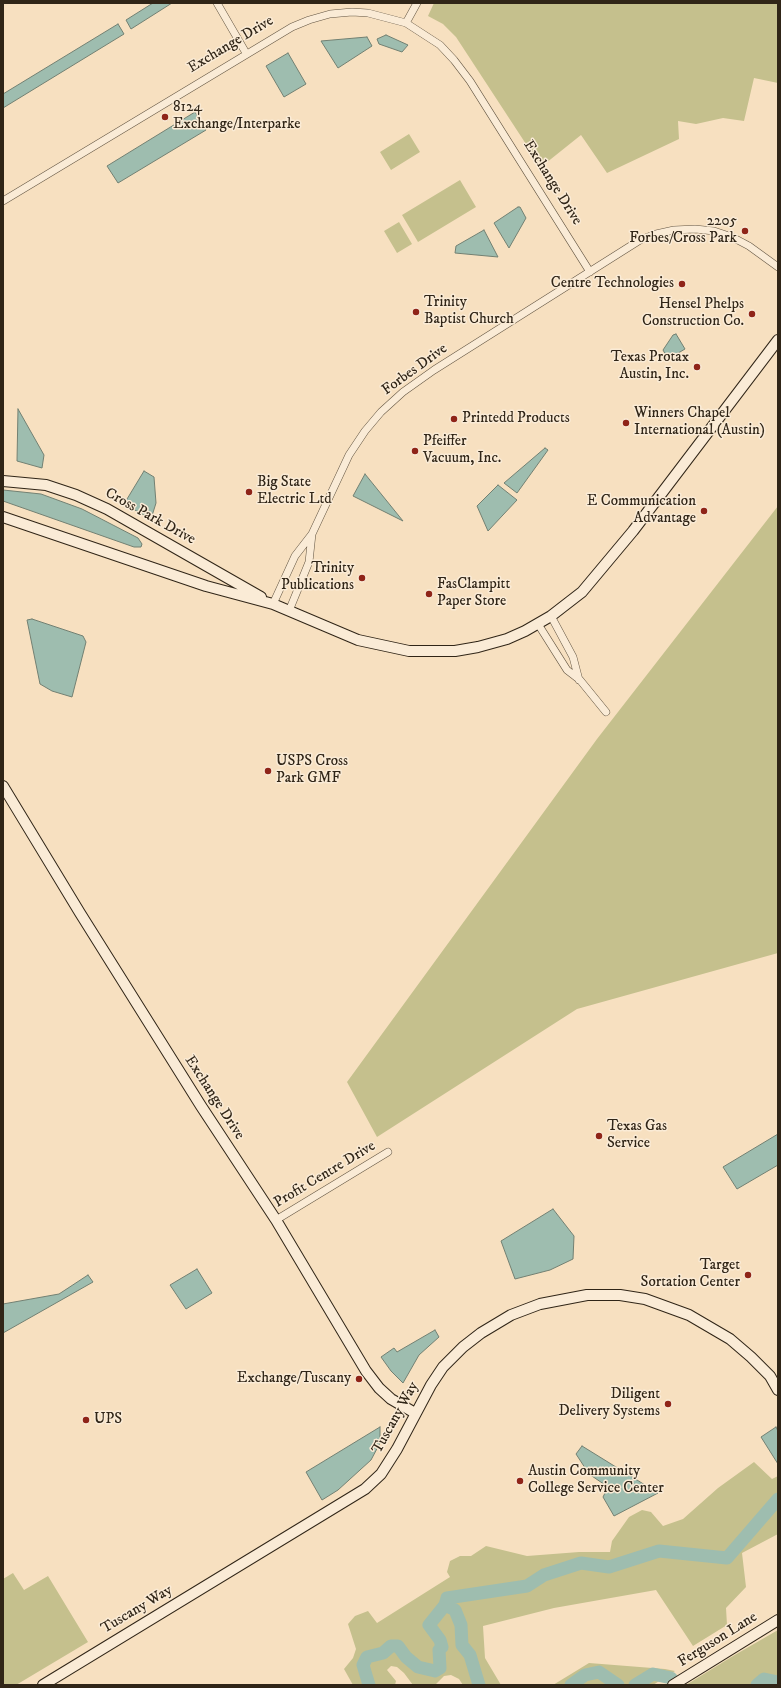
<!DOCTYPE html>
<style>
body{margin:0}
#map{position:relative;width:781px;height:1688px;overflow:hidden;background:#f7e0c0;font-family:"IM FELL DW Pica",serif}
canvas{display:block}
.frame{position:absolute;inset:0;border:4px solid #302517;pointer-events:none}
</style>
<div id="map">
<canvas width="781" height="1688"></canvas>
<div class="frame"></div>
</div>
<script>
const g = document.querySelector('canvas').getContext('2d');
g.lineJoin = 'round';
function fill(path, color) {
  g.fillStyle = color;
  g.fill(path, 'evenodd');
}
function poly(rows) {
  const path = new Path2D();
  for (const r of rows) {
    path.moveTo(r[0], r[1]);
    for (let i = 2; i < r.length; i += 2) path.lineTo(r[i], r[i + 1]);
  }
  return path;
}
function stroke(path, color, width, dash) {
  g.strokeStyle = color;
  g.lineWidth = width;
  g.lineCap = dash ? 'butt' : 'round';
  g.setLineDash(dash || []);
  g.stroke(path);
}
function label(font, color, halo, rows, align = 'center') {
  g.font = font + ' "IM FELL DW Pica",serif';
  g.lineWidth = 3;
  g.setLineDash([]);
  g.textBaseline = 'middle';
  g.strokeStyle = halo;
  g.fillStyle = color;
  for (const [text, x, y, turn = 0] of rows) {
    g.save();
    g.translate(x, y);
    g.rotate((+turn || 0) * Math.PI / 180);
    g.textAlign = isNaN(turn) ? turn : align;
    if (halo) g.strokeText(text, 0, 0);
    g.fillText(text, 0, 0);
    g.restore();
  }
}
const green = poly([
 [434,3,778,3,778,83,754,78,744,121,723,118,696,124,678,121,679,139,607,173,581,135,541,167,456,37,443,24,428,16],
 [409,134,420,152,391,170,380,152],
 [460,180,476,207,418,242,402,215],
 [399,222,412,244,397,253,384,231],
 [778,506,778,953,577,1009,377,1137,347,1082,597,739],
 [754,1462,772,1479,778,1476,778,1534,742,1553,746,1587,726,1608,727,1625,693,1646,656,1590,554,1608,483,1626,485,1658,501,1685,463,1685,459,1679,451,1675,444,1676,435,1685,413,1685,404,1673,397,1667,391,1666,387,1670,396,1681,395,1685,353,1685,344,1669,353,1658,356,1649,348,1624,355,1616,368,1611,377,1623,450,1577,447,1572,450,1561,460,1556,471,1556,486,1546,527,1556,579,1552,610,1552,612,1541,629,1517,642,1510,651,1512,663,1526,683,1519,718,1488],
 [13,1573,24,1590,48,1576,88,1642,16,1685,3,1685,3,1579],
 [778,1630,778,1685,686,1685,733,1656],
 [589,1663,665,1669,675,1671,653,1685,553,1685]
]);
const water = poly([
 [153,3,172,3,131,29,126,20,153,3],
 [118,24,124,34,3,108,3,94,118,24],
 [386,35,408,45,402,52,379,44,377,39,386,35],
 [367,37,372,46,338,68,321,41,367,37],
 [288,53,306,84,284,97,266,66,288,53],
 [195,112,206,130,118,183,107,166,195,112],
 [518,207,520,207,526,218,509,248,494,223,518,207],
 [484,230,498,257,455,253,456,246,484,230],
 [676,334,685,349,668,359,663,350,673,335,676,334],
 [18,409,44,455,42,468,17,461,18,409],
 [545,448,548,450,517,493,504,483,545,448],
 [144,471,154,477,156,503,151,519,124,504,144,471],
 [365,474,403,521,353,496,365,474],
 [498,485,517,500,488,531,477,506,498,485],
 [3,490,41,494,82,509,138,538,142,544,141,547,134,547,3,501,3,490],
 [32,619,83,636,86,642,72,697,52,691,40,684,27,620,32,619],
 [778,1134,778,1165,737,1189,723,1167,778,1134],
 [553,1209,574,1236,573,1259,550,1270,515,1279,501,1241,553,1209],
 [197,1269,212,1293,186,1309,170,1285,197,1269],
 [88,1275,93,1282,3,1333,3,1304,59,1294,88,1275],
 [435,1330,439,1337,419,1355,403,1383,391,1371,381,1357,394,1348,397,1352,435,1330],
 [380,1427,380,1443,371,1460,338,1490,322,1500,306,1472,380,1427],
 [776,1427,778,1431,778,1464,761,1437,776,1427],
 [582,1446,658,1493,614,1516,603,1497,608,1487,589,1474,576,1454,582,1446]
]);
const river = poly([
 [445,1605,455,1610,461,1625,462,1645,470,1655,479,1685],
 [369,1685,363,1665,367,1657,383,1653,391,1646,398,1646,406,1657,418,1667,435,1671,440,1668,439,1650,442,1647,440,1640,429,1625,445,1605,447,1598,527,1586,544,1575,581,1563,609,1567,659,1551,727,1558,778,1499],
 [571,1685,585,1675,599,1672,618,1685],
 [635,1685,653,1674,671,1678],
 [757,1685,764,1679,778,1682]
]);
const street = poly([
 [217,3,246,53],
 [406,23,417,3],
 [3,201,292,27,309,20,330,14,352,12,368,13,406,23,440,45,454,60,470,81,590,272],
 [273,604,295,556,312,534,349,455,365,431,381,412,403,392,434,370,640,240,656,234,674,230,695,229,714,231,732,237,749,246,778,267],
 [289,611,309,562,312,534],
 [551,616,573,657,579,680],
 [538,624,567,670,580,680,606,712],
 [276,1220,388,1152]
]);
const secondary = poly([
 [3,481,46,485,76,495,107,509,261,597],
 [3,517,206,586,273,604,358,640,409,651,455,651,478,647,507,639,525,631,551,616,582,592,633,531,778,340],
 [3,786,80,913,201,1106,276,1220,366,1371,379,1388,391,1399,415,1413],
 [43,1685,365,1489,381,1474,397,1449,431,1385,443,1367,463,1347,481,1333,511,1315,540,1304,587,1295,620,1295,645,1299,689,1315,730,1339,751,1357,770,1376,778,1390],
 [673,1685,778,1620]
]);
const markers = [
 [165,117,4,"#8f2418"],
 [745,231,4,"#8f2418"],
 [682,284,4,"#8f2418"],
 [416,312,4,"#8f2418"],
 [752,314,4,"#8f2418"],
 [697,367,4,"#8f2418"],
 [454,419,4,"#8f2418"],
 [626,423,4,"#8f2418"],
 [415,451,4,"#8f2418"],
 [249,492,4,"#8f2418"],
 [704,511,4,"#8f2418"],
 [362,578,4,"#8f2418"],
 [429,594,4,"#8f2418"],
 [268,771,4,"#8f2418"],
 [599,1136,4,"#8f2418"],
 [748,1275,4,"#8f2418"],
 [359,1379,4,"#8f2418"],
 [668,1404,4,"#8f2418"],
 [86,1420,4,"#8f2418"],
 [520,1481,4,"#8f2418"]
];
const streetNames = [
 ["Exchange Drive",231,45,-31],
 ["Exchange Drive",552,183,58],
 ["Forbes Drive",415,370,-36],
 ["Cross Park Drive",150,517,29],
 ["Exchange Drive",214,1098,57],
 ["Profit Centre Drive",325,1175,-31],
 ["Tuscany Way",396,1418,-61],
 ["Tuscany Way",137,1610,-31],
 ["Ferguson Lane",718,1640,-32]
];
const poiNames = [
 ["8124",173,108],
 ["Exchange/Interparke",173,125],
 ["2205",737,222,"right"],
 ["Forbes/Cross Park",737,239,"right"],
 ["Centre Technologies",674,284,"right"],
 ["Trinity",424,303],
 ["Baptist Church",424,320],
 ["Hensel Phelps",744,305,"right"],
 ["Construction Co.",744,322,"right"],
 ["Texas Protax",689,358,"right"],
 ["Austin, Inc.",689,375,"right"],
 ["Winners Chapel",634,414],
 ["International (Austin)",634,431],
 ["Printedd Products",462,419],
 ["Pfeiffer",423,442],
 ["Vacuum, Inc.",423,459],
 ["Big State",257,483],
 ["Electric Ltd",257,500],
 ["E Communication",696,502,"right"],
 ["Advantage",696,519,"right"],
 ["Trinity",354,569,"right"],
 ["Publications",354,586,"right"],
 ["FasClampitt",437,585],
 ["Paper Store",437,602],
 ["USPS Cross",276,762],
 ["Park GMF",276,779],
 ["Texas Gas",607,1127],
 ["Service",607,1144],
 ["Target",740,1266,"right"],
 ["Sortation Center",740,1283,"right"],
 ["Exchange/Tuscany",351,1379,"right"],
 ["Diligent",660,1395,"right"],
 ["Delivery Systems",660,1412,"right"],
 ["UPS",94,1420],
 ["Austin Community",528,1472],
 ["College Service Center",528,1489]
];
fill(green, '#c5c08d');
fill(water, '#9ebdaf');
stroke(water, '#728072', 1);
stroke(river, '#9ebdaf', 13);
stroke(street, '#625441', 8);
stroke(secondary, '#302517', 12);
stroke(street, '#faebd6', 7);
stroke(secondary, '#faebd6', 10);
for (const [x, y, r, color] of markers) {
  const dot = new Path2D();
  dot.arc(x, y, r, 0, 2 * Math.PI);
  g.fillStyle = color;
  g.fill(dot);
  stroke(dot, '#faebd6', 1.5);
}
label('15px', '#302517', '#faebd6', streetNames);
label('15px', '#302517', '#faebd6', poiNames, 'left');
</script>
